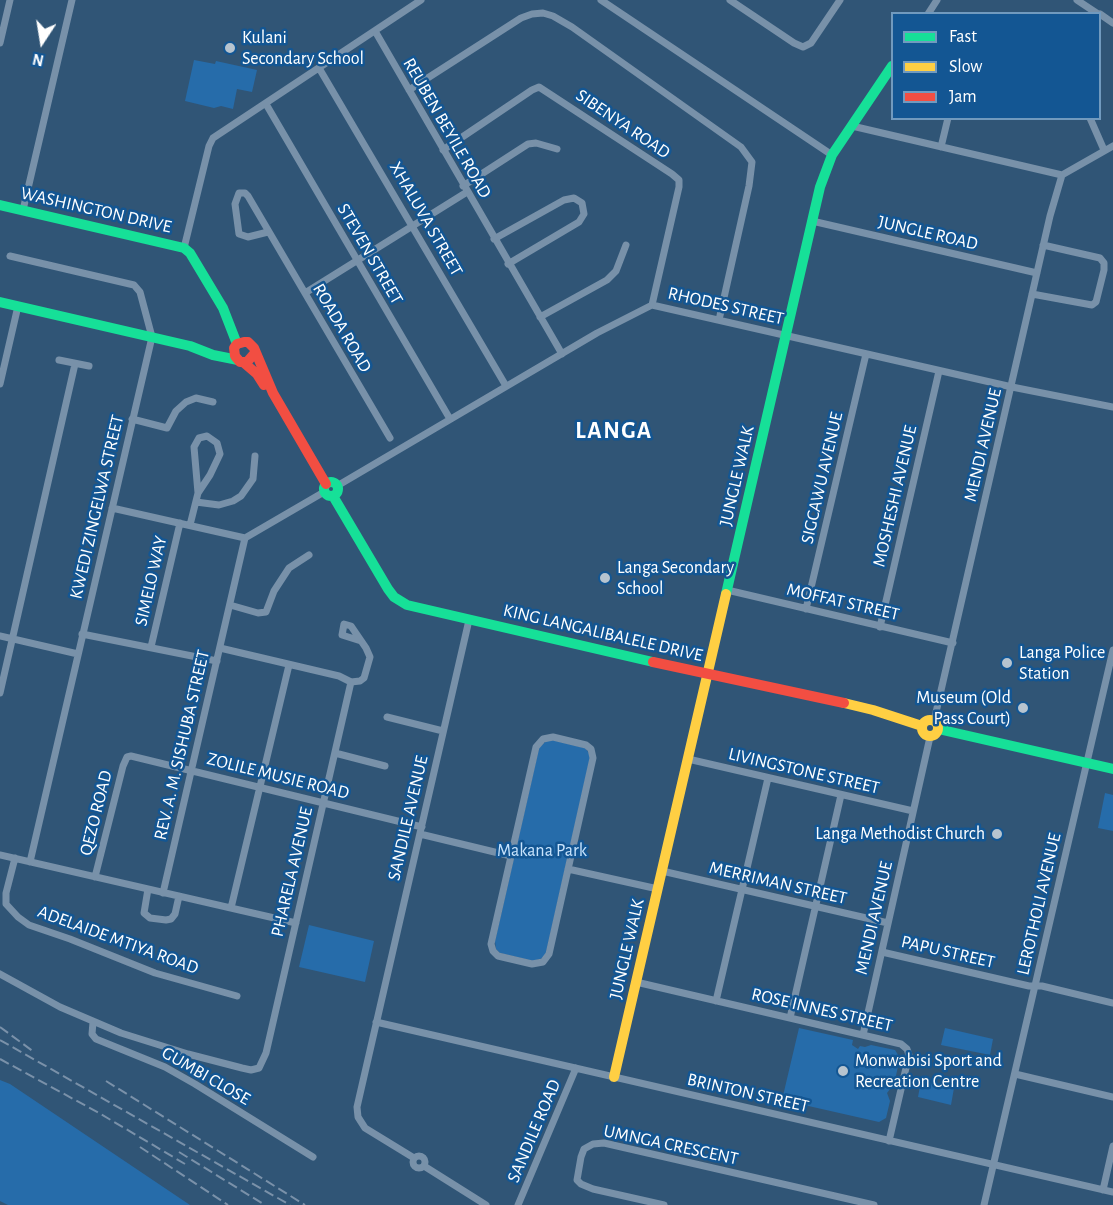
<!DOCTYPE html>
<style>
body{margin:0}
#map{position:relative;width:1113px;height:1205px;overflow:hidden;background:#305576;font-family:"Alegreya Sans",sans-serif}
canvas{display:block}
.legend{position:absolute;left:891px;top:12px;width:210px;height:108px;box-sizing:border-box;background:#135693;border:2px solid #719abe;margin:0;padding:8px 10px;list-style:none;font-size:18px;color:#fff}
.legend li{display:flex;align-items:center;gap:12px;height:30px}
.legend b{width:30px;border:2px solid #719abe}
.north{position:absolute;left:12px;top:12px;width:60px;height:60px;-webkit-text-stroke:4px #135693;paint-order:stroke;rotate:192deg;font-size:16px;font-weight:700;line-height:24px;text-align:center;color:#fff}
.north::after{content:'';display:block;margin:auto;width:21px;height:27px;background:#fff;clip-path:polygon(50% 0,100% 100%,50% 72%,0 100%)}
</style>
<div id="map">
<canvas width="1113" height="1205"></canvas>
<ul class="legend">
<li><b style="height:8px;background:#16e098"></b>Fast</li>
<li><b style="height:8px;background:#ffcf43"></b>Slow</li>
<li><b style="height:8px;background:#f24e42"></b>Jam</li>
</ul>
<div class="north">N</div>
</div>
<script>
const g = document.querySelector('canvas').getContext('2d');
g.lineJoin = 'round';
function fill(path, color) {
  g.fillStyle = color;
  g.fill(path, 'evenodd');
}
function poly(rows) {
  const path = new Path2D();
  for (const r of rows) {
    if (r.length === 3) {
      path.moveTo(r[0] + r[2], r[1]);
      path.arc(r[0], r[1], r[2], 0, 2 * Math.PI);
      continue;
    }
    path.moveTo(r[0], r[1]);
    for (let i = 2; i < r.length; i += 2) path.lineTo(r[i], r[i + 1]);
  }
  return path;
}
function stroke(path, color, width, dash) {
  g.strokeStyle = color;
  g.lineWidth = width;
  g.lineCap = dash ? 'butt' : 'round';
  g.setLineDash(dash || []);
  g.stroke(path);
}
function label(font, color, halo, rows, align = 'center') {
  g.font = font + ' "Alegreya Sans",sans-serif';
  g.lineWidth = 5;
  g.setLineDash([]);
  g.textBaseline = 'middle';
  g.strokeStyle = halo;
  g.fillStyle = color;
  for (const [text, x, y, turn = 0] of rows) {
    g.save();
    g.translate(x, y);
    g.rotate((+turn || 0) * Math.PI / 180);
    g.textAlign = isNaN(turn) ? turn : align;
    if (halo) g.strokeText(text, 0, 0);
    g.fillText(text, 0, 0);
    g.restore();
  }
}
const green = poly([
 [194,60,215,64,216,61,257,70,252,92,237,89,233,109,221,106,214,108,185,101],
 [552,740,585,748,589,753,590,758,546,953,543,958,533,961,500,953,496,949,495,941,539,748,546,741],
 [1105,793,1113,795,1113,831,1098,828],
 [309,925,374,941,365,982,299,967],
 [799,1028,853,1040,852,1045,858,1049,860,1046,865,1047,871,1045,895,1050,900,1058,894,1084,887,1093,890,1101,886,1118,879,1122,782,1100],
 [945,1028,993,1039,990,1055,941,1045],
 [0,1080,10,1084,190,1205,8,1205,0,1201],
 [921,1081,954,1088,951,1105,918,1097]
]);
const street = poly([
 [601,0,832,155],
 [730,0,794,43,803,47,811,43,840,0],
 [1077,0,1098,14],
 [928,14,937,0],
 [1100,14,1113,23],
 [375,31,562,354],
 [0,43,10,0],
 [319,68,506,386],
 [409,90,521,18,532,14,543,13,553,16,572,27,741,147,752,162,749,186,719,320],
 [266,104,450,419],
 [1090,118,1104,150],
 [852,126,1062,175,1113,146],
 [941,147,948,118],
 [443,150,532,90,539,87,672,174,679,180,679,187,652,305],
 [463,186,528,144,536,143,557,149],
 [23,210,72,0],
 [812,221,1037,273],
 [268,232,248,237,239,234,235,204,239,193,245,193,248,196,390,438],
 [494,239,564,200,574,198,582,203,584,214,579,222,508,264],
 [184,248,209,146,213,138,421,0],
 [10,256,134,285,140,292,152,337,30,862],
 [305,293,467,192],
 [1032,294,1092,305,1096,302,1104,270,1104,263,1100,258,1043,245],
 [540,317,607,280,616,271,626,245],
 [59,360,89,366],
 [0,384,18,306],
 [132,419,167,428,176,411,186,402,196,398,213,402],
 [337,486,597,333,652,305,1012,387,1113,407],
 [196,502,219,505,233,501,241,496,253,479,255,456],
 [112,508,245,538],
 [190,525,198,493,210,475,220,454,217,443,207,436,199,438,194,447,198,493],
 [727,590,953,643],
 [230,605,258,613,266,612,274,591,289,568,309,555],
 [806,609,866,354],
 [880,627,939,371],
 [82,634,217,661],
 [0,636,78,654],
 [151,647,180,523],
 [220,648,339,676,351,682],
 [351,682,360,681,364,678,370,657,366,648,351,626,344,624,342,635,361,641],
 [0,693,75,364],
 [387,717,443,731],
 [934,721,1050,216,1062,175],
 [553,737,586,745,591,749,593,758,549,954,543,962,532,964,498,956,493,951,491,944,536,747,543,739,553,737],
 [335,753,385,766],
 [688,759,913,811],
 [420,834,511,856],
 [0,855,296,923],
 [15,858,6,893,6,904,18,917,29,925,70,939,155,973,237,996],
 [568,869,658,889],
 [662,871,888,923],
 [95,877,123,766,127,757,131,756,422,827],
 [148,889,144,913,150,918,166,920,171,919,175,914,179,896],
 [163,893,245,538,324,492],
 [231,908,289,665],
 [882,952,1029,986,1042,986,1113,1003],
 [0,974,60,1007,121,1033,188,1054,242,1068,251,1070,259,1068,266,1053,351,682],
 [636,982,901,1044,907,1049,909,1055,889,1141],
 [716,1001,768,778],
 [790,1018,841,795],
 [93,1022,92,1034,96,1039,165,1067,195,1084,313,1157],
 [376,1022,1113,1192],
 [863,1035,930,737],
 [1015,1074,1113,1097],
 [419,1162,6],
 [414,1158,365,1128,358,1117,357,1107,469,620],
 [424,1166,486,1205],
 [1103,1190,1113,1146],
 [518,1205,576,1068],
 [664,1205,593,1189,581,1184,577,1180,581,1157,584,1149,593,1144,604,1143,874,1205],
 [984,1205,1113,650]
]);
const fast = poly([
 [0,205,184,248,190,253,223,308,237,344],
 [0,302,190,346,213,355,238,360],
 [331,489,7],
 [333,496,388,589,394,597,407,605,653,662],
 [726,594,820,187,832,155,892,66],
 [938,729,1113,769]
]);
const slow = poly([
 [844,703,873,710,922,726],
 [930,728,8],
 [614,1077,726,594]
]);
const jam = poly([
 [254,354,247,362,240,362,235,356,234,348,237,344,244,342,248,342,254,348,273,393,326,484],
 [243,362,257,374,264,385],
 [653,662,844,703]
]);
const rail = poly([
 [0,1027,34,1052],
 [0,1040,290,1205],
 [0,1059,99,1113,185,1164],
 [106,1081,305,1205],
 [140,1147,228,1205],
 [179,1152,265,1205]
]);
const markers = [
 [230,48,6,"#b7c4cf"],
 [605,578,6,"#b7c4cf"],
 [1007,663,6,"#b7c4cf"],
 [1023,708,6,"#b7c4cf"],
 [997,834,6,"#b7c4cf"],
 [843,1071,6,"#b7c4cf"]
];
const poiNames = [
 ["Kulani",242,38],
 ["Secondary School",242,59],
 ["Langa Secondary",617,568],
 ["School",617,589],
 ["Langa Police",1019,653],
 ["Station",1019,674],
 ["Museum (Old",1011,698,"right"],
 ["Pass Court)",1011,719,"right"],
 ["Langa Methodist Church",985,834,"right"],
 ["Monwabisi Sport and",855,1061],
 ["Recreation Centre",855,1082]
];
const streetNames = [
 ["SIBENYA ROAD",623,124,34],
 ["REUBEN BEYILE ROAD",447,128,60],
 ["WASHINGTON DRIVE",96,210,13],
 ["XHALUVA STREET",426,219,60],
 ["JUNGLE ROAD",928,233,13],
 ["STEVEN STREET",370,254,60],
 ["RHODES STREET",726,306,13],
 ["ROADA ROAD",342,328,60],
 ["MENDI AVENUE",983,445,-77],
 ["JUNGLE WALK",737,476,-77],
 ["SIGCAWU AVENUE",822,478,-77],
 ["MOSHESHI AVENUE",895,496,-77],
 ["KWEDI ZINGELWA STREET",97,507,-77],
 ["SIMELO WAY",151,581,-77],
 ["MOFFAT STREET",843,602,13],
 ["KING LANGALIBALELE DRIVE",603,633,13],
 ["REV. A. M. SISHUBA STREET",182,745,-77],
 ["LIVINGSTONE STREET",804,771,13],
 ["ZOLILE MUSIE ROAD",278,776,14],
 ["QEZO ROAD",96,813,-76],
 ["SANDILE AVENUE",408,818,-77],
 ["PHARELA AVENUE",292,872,-77],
 ["MERRIMAN STREET",778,883,13],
 ["LEROTHOLI AVENUE",1039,904,-77],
 ["MENDI AVENUE",874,918,-77],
 ["ADELAIDE MTIYA ROAD",118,940,20],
 ["JUNGLE WALK",627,949,-77],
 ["PAPU STREET",948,952,13],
 ["ROSE INNES STREET",822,1010,13],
 ["GUMBI CLOSE",206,1076,30],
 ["BRINTON STREET",748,1093,13],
 ["SANDILE ROAD",534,1131,-67],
 ["UMNGA CRESCENT",671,1145,12]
];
const parkNames = [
 ["Makana Park",542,851]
];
const districtNames = [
 ["LANGA",614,431]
];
fill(green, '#266caa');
stroke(street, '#7891a9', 7);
stroke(fast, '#16e098', 10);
stroke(slow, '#ffcf43', 10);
stroke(jam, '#f24e42', 10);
stroke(rail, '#7a91a9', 2, [10, 4.5]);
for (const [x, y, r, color] of markers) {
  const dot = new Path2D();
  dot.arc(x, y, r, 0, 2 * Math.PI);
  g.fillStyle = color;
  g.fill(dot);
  stroke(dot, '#135693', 2);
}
label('18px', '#fff', '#135693', poiNames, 'left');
label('18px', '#fff', '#135693', streetNames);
label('18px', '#c8e4fd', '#135693', parkNames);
g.letterSpacing = '1.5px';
label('bold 24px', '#fff', '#135693', districtNames);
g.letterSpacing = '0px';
</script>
